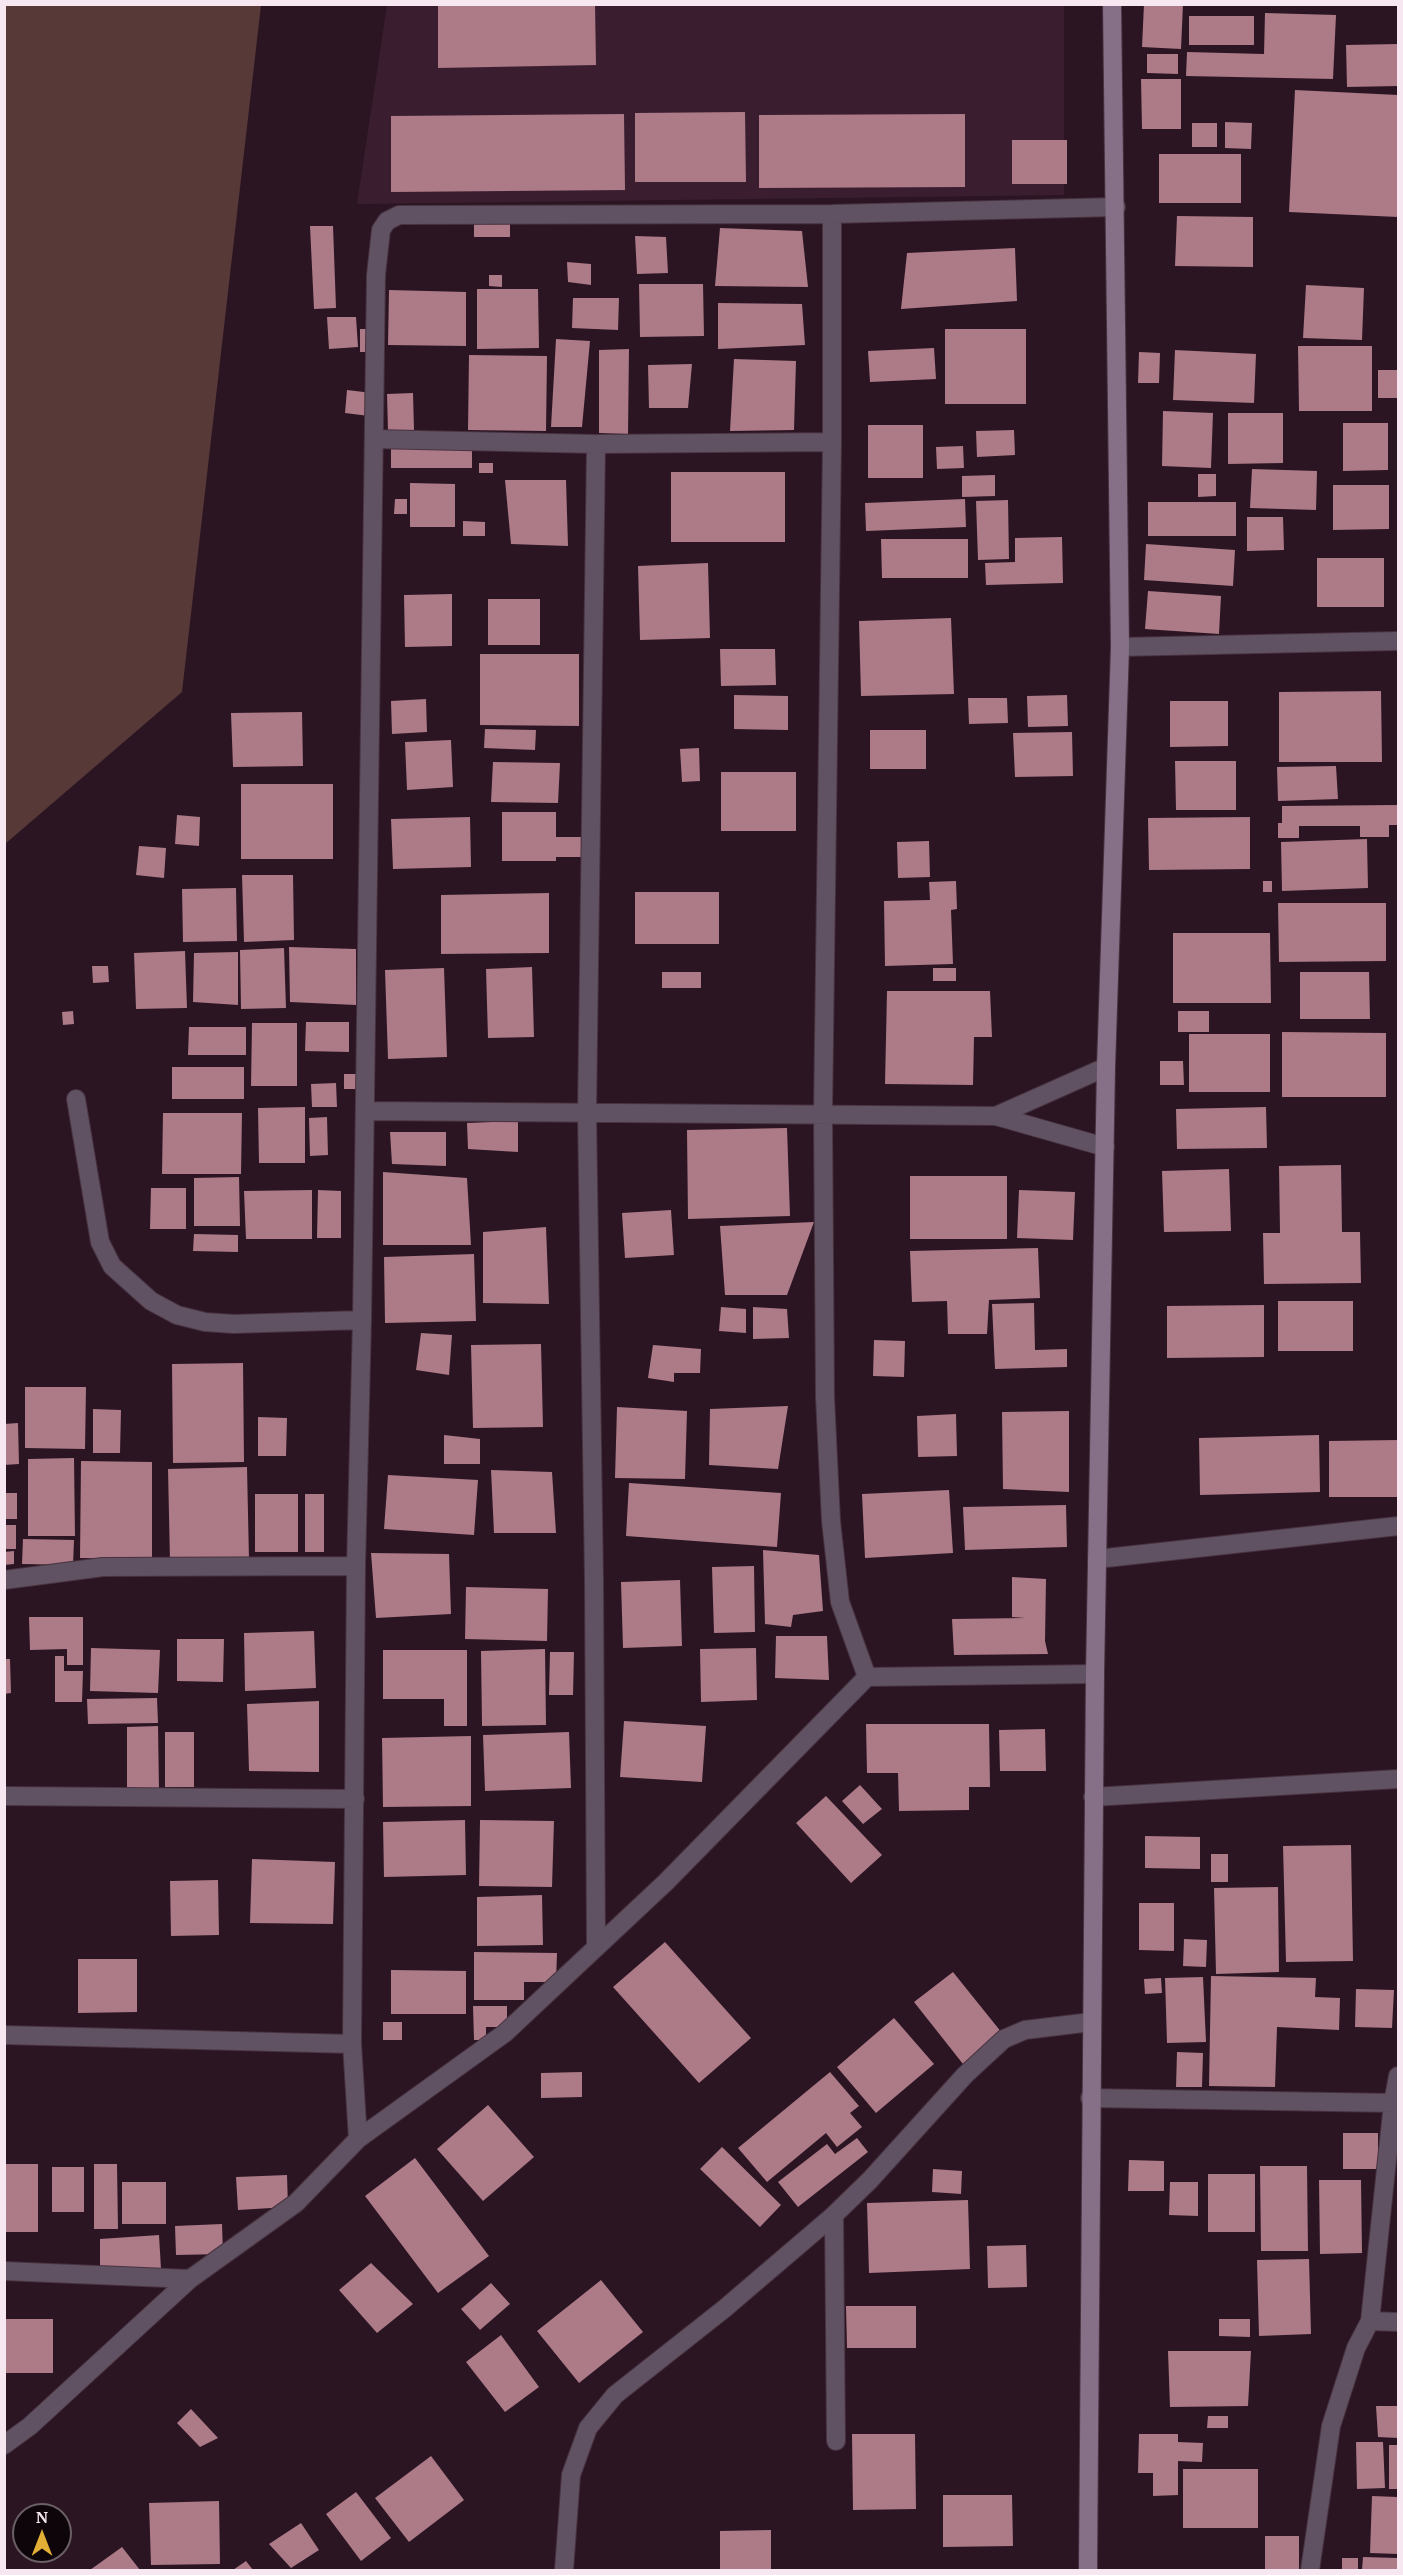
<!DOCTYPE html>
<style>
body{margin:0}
#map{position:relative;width:1403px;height:2575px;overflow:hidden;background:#2b1523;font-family:"PT Serif",serif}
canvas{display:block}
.frame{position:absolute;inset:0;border:6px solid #f7e7f0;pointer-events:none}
.north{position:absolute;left:12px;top:2503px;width:60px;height:60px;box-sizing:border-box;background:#0d050a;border:2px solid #6b5f66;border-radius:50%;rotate:0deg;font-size:16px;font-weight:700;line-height:24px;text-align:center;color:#f7e7f0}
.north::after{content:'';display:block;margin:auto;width:21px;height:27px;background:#e3ae35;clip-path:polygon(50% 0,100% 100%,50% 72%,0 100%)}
</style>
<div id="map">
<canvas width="1403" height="2575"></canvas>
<div class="frame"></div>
<div class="north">N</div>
</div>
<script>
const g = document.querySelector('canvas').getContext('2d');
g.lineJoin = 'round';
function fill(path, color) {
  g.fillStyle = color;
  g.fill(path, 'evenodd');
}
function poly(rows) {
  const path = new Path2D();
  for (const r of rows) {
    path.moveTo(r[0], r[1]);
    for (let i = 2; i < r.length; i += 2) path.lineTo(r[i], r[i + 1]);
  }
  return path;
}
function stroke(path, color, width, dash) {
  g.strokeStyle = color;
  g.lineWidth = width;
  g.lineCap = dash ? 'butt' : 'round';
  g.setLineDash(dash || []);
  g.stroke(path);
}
const built = poly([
 [387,5,1064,5,1064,195,357,204]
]);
const green = poly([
 [5,4,261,5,182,692,5,844]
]);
const building = poly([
 [438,4,595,4,596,65,438,68],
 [1144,4,1183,4,1181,49,1142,47],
 [1265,13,1336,15,1333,79,1186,76,1187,52,1264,54],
 [1189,16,1254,16,1254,45,1189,45],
 [1398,44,1398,86,1347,87,1346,45],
 [1147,54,1178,54,1178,74,1147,73],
 [1141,79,1181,79,1181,129,1142,129],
 [1295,90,1398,95,1398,217,1289,212],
 [745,112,746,182,635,182,635,113],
 [624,114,625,190,391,192,391,116],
 [965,114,965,187,759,188,759,115],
 [1225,122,1252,123,1251,149,1225,148],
 [1192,123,1217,123,1217,147,1192,147],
 [1012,140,1067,140,1067,184,1012,184],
 [1159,154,1241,154,1241,203,1159,203],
 [1177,216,1253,217,1253,267,1175,266],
 [474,219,510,219,510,237,474,237],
 [310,226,333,226,336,308,314,309],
 [720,228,802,231,808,287,715,286],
 [635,236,666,237,668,273,637,274],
 [1015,248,1017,301,901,309,907,253],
 [567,262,591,264,591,285,568,282],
 [489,275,502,275,502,287,489,286],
 [639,284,703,284,704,336,640,337],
 [1306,285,1364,288,1362,340,1303,338],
 [477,289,538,289,539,348,477,349],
 [389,290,466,292,466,346,388,345],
 [573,298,619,298,618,330,572,328],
 [718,303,802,304,805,345,718,349],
 [327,317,356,317,358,347,329,349],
 [360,329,369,329,369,352,360,352],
 [945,329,1026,329,1026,404,945,404],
 [556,339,590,341,582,427,551,427],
 [1298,346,1372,346,1372,411,1299,411],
 [934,348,936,379,870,382,868,351],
 [629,349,628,434,599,433,599,350],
 [1175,350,1256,354,1254,403,1173,400],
 [1139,352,1160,353,1159,383,1138,383],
 [469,355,547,356,546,431,468,430],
 [734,359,796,361,794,430,730,431],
 [692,364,688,408,649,408,648,365],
 [1378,370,1398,370,1398,398,1378,398],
 [347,390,372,393,369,416,345,413],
 [413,393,414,430,388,431,387,394],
 [1163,411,1213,413,1211,468,1162,466],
 [1228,413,1283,413,1283,463,1228,464],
 [1343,423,1388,423,1388,470,1343,471],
 [868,425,923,425,923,478,868,478],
 [1014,430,1015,455,977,457,976,431],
 [391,444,472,444,472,468,391,468],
 [963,446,964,468,937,469,936,447],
 [479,463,493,463,493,473,479,473],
 [1252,469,1317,471,1316,510,1250,508],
 [671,472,785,472,785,542,671,542],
 [1198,474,1216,474,1216,496,1198,497],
 [995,475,995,496,962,497,962,476],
 [505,480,566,480,568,546,511,544],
 [410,483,455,484,455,527,410,527],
 [1333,485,1389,485,1389,529,1333,530],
 [395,499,407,499,407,514,394,514],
 [965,499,966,527,866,531,865,503],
 [1008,500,1009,559,978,560,976,501],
 [1148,502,1236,502,1236,536,1148,536],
 [1247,517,1283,517,1284,550,1247,551],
 [463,521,485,522,485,536,463,536],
 [1062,537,1063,583,986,585,985,563,1015,562,1015,538],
 [881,539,968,539,968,578,882,578],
 [1146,544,1235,550,1233,586,1144,580],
 [1317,558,1384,558,1384,607,1317,607],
 [708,563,710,638,640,640,638,566],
 [1148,591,1221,596,1219,634,1145,629],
 [452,594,452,646,405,647,404,595],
 [488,599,540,599,540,645,488,645],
 [951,618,954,694,861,696,859,621],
 [720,649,775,649,776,685,721,686],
 [480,654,579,654,579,726,480,725],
 [1381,691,1382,762,1279,762,1279,692],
 [734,695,788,696,788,730,734,729],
 [1067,695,1068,726,1028,727,1027,696],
 [968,698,1007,698,1008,723,969,724],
 [426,699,427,732,392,734,391,701],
 [1170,701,1228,701,1228,746,1170,747],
 [302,712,303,766,233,767,231,713],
 [485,729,536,730,535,750,484,748],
 [870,730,926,730,926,769,870,769],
 [1072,732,1073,776,1015,777,1013,733],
 [451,740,453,787,407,790,405,742],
 [699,748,700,781,682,782,680,749],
 [1175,761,1236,761,1236,810,1176,810],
 [493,762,560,763,558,803,491,802],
 [1336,766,1338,799,1278,801,1277,767],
 [721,772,796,772,796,831,721,831],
 [241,784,333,784,333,859,241,859],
 [1397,805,1397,825,1389,825,1389,837,1360,837,1360,826,1299,826,1299,838,1278,838,1278,823,1282,823,1282,806],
 [502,812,556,812,556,837,586,837,586,857,556,857,556,861,502,861],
 [177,815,200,817,199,846,175,844],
 [470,817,471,867,393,869,391,819],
 [1250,817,1250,869,1149,870,1148,818],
 [1367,839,1368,888,1282,891,1281,842],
 [929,841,930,877,898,878,897,842],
 [139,846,166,848,164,878,136,875],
 [242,875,293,875,294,940,244,942],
 [956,881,957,909,951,910,953,964,885,966,884,901,930,900,929,882],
 [1263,881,1272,881,1272,892,1263,892],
 [236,888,237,941,183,942,182,889],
 [635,892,719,892,719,944,635,944],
 [549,893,549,953,441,954,441,895],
 [1278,903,1386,903,1386,961,1279,962],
 [1173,933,1270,933,1271,1003,1173,1003],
 [289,947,356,949,356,1005,290,1002],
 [284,948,286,1008,241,1009,240,950],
 [185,951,187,1008,136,1009,134,953],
 [238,952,238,1005,193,1002,194,953],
 [92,966,108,966,109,982,93,983],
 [532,967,534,1037,488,1038,486,969],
 [444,968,447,1057,388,1059,385,970],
 [933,968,956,968,956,981,933,981],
 [662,972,701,972,701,988,662,988],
 [1300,972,1369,972,1370,1019,1300,1019],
 [887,991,990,991,992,1037,974,1037,973,1085,885,1084],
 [73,1011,74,1024,63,1025,62,1012],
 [1178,1011,1209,1011,1209,1032,1178,1032],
 [306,1022,349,1022,349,1052,305,1051],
 [252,1023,297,1023,297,1086,251,1086],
 [189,1027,246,1027,246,1055,188,1055],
 [1282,1032,1386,1033,1386,1097,1282,1097],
 [1189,1034,1270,1034,1270,1092,1189,1092],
 [1160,1061,1183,1061,1184,1085,1160,1085],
 [172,1067,244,1067,244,1099,172,1099],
 [344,1074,357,1074,357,1089,344,1089],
 [336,1083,337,1107,312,1107,311,1084],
 [305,1107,305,1163,259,1163,258,1108],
 [1266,1107,1267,1148,1177,1149,1176,1109],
 [163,1113,242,1113,241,1174,162,1174],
 [327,1117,328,1155,310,1156,309,1118],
 [518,1121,518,1152,468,1149,467,1123],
 [787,1128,790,1216,688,1219,687,1130],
 [390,1132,446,1132,446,1166,392,1164],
 [1341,1165,1342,1232,1360,1232,1361,1283,1264,1284,1263,1233,1280,1233,1279,1166],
 [1229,1169,1231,1231,1164,1232,1162,1171],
 [383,1172,467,1178,471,1245,383,1245],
 [910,1176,1007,1176,1007,1239,910,1239],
 [239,1177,240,1226,194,1226,194,1178],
 [151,1188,186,1188,186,1229,150,1229],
 [312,1190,312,1239,246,1239,244,1191],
 [318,1190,341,1191,341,1238,317,1238],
 [1019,1190,1075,1192,1073,1240,1017,1238],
 [671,1210,674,1255,625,1258,622,1213],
 [814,1222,787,1295,725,1295,720,1226],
 [546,1227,549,1304,483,1303,483,1232],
 [194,1234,238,1235,238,1252,193,1251],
 [1038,1248,1040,1298,989,1300,987,1334,948,1334,947,1301,912,1302,910,1251],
 [474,1254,476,1321,385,1323,384,1257],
 [1278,1301,1353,1301,1353,1351,1278,1351],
 [1034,1303,1035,1350,1067,1349,1067,1367,995,1369,992,1304],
 [1264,1305,1264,1357,1167,1358,1167,1306],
 [721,1307,746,1309,746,1333,719,1331],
 [753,1307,787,1309,789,1338,753,1339],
 [421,1333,452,1335,449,1375,416,1370],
 [874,1340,905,1341,904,1377,873,1376],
 [541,1344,543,1427,473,1428,471,1345],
 [653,1345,701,1349,700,1373,674,1373,674,1382,648,1378],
 [243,1363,244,1462,173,1463,172,1364],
 [25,1387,86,1387,85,1449,25,1448],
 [788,1406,778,1469,709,1465,710,1409],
 [617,1407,687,1411,685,1479,615,1478],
 [93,1409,121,1410,120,1453,93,1453],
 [1069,1411,1069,1492,1003,1489,1002,1412],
 [956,1414,957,1456,918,1457,917,1416],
 [258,1417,287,1418,286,1456,258,1456],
 [18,1423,19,1464,4,1465,4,1424],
 [444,1435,480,1439,480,1464,444,1464],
 [1319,1435,1320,1492,1200,1495,1199,1438],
 [1398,1440,1398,1497,1329,1497,1329,1441],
 [74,1458,75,1536,28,1536,28,1459],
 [81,1461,152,1462,152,1559,80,1558],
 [247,1467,249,1560,170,1562,168,1469],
 [491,1470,552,1472,556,1533,494,1533],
 [388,1475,478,1480,474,1535,384,1529],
 [629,1483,781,1493,777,1547,626,1536],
 [949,1490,953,1553,865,1558,862,1494],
 [4,1493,17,1493,17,1519,4,1519],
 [255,1494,298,1494,298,1552,255,1552],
 [305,1494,324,1494,324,1552,305,1552],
 [1066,1505,1067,1547,965,1550,963,1507],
 [4,1525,16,1525,16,1549,4,1549],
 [23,1539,74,1540,73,1565,22,1564],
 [763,1550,819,1555,823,1611,793,1615,791,1627,765,1624],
 [14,1551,14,1564,4,1565,4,1552],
 [371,1553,449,1554,451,1614,376,1618],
 [754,1566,755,1632,714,1633,712,1567],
 [1012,1577,1046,1579,1045,1641,1048,1654,954,1655,952,1619,1025,1618,1012,1617],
 [680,1580,682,1646,623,1648,621,1582],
 [466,1587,548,1589,547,1641,465,1639],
 [29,1617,83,1617,83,1665,67,1665,67,1649,30,1650],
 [314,1631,316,1688,245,1691,244,1633],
 [776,1636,827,1636,829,1680,775,1678],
 [177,1639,224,1639,223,1682,177,1681],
 [91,1648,160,1650,158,1693,90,1691],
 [756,1648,757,1700,701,1702,700,1649],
 [545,1649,546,1725,482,1726,481,1651],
 [383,1650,467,1650,467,1726,444,1726,444,1699,383,1699],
 [550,1652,574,1652,573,1695,549,1695],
 [55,1656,64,1656,64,1671,83,1671,82,1702,55,1702],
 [4,1659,10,1659,11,1693,4,1694],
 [157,1698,158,1723,88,1724,87,1699],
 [319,1701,319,1772,249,1771,247,1704],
 [624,1721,706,1726,702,1782,620,1777],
 [866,1724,989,1724,990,1787,969,1787,969,1810,899,1811,898,1773,867,1773],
 [158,1726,159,1790,127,1791,127,1727],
 [1045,1729,1046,1771,1000,1771,999,1730],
 [165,1732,194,1732,194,1787,165,1787],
 [569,1732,571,1788,485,1791,483,1735],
 [471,1736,471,1806,383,1807,382,1738],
 [860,1785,882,1809,863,1824,842,1801],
 [826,1796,882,1855,851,1883,796,1823],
 [465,1820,466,1875,384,1877,383,1822],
 [480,1820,554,1821,552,1887,479,1886],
 [1145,1836,1200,1837,1200,1869,1145,1868],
 [1351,1845,1353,1961,1286,1962,1283,1846],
 [1211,1854,1228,1854,1228,1882,1211,1882],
 [252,1859,335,1862,333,1924,250,1923],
 [218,1880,219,1935,171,1936,170,1881],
 [1278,1887,1279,1972,1216,1974,1214,1888],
 [542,1895,543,1945,477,1946,477,1897],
 [1139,1903,1174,1903,1174,1951,1139,1950],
 [1184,1939,1207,1940,1206,1967,1183,1966],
 [665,1942,751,2038,699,2083,613,1987],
 [474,1952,557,1953,556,1982,524,1982,524,2000,474,2000],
 [78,1959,137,1959,137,2012,78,2013],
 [391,1970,466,1971,466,2014,391,2014],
 [953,1972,1002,2033,963,2064,914,2002],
 [1211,1976,1316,1978,1315,1997,1340,1998,1339,2030,1277,2027,1275,2087,1209,2086],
 [1203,1977,1206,2042,1167,2043,1165,1978],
 [1161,1978,1162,1993,1145,1994,1144,1979],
 [1356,1989,1394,1990,1392,2028,1355,2027],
 [473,2006,507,2006,507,2027,486,2027,486,2040,474,2040],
 [894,2018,934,2064,876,2113,837,2067],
 [383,2022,402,2022,402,2040,383,2040],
 [1177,2052,1203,2053,1202,2087,1176,2087],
 [582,2072,582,2097,541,2098,541,2073],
 [830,2072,859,2106,850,2113,862,2127,837,2147,826,2133,767,2182,738,2148],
 [488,2105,534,2157,483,2201,437,2149],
 [1343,2133,1378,2133,1378,2169,1343,2169],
 [857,2138,868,2152,798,2207,778,2182,827,2144,835,2154],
 [722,2147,781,2205,760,2227,700,2169],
 [415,2158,489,2256,438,2293,365,2196],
 [1129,2160,1164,2161,1164,2191,1128,2191],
 [4,2164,38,2164,38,2232,4,2232],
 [94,2164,117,2164,118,2229,94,2229],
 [1260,2166,1307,2166,1308,2251,1261,2251],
 [52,2167,84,2167,84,2212,52,2212],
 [933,2169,962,2171,961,2194,932,2192],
 [1208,2174,1255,2174,1255,2232,1208,2232],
 [287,2175,288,2207,238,2210,236,2177],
 [1319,2180,1361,2180,1362,2253,1320,2254],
 [122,2182,166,2182,166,2224,122,2224],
 [1170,2182,1198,2182,1198,2216,1169,2215],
 [968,2200,970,2269,869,2273,867,2203],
 [222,2224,223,2254,176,2255,175,2226],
 [159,2235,161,2269,100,2272,100,2239],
 [1026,2245,1027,2287,988,2288,987,2246],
 [1309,2259,1311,2334,1259,2336,1257,2260],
 [371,2263,413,2304,377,2333,339,2290],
 [601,2280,643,2332,579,2383,537,2331],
 [491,2283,510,2304,480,2330,461,2309],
 [846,2306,916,2306,916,2348,847,2348],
 [6,2319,53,2319,53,2373,6,2373],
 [1219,2319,1250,2319,1250,2337,1219,2336],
 [501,2335,539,2387,505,2412,466,2362],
 [1168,2351,1251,2351,1248,2406,1170,2407],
 [1376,2406,1398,2406,1398,2438,1378,2437],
 [191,2409,218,2438,200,2447,177,2423],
 [1208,2416,1228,2416,1228,2428,1207,2428],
 [852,2434,915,2434,916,2509,853,2510],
 [1139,2434,1178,2434,1178,2442,1203,2443,1202,2462,1178,2461,1178,2495,1153,2496,1153,2473,1138,2473],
 [1356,2442,1383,2442,1385,2488,1357,2489],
 [1389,2445,1398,2445,1398,2489,1389,2489],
 [431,2456,464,2500,409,2542,375,2498],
 [1183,2469,1258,2469,1258,2528,1183,2528],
 [356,2492,391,2538,361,2561,326,2514],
 [943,2495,1012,2495,1013,2546,943,2547],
 [1372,2496,1398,2497,1398,2554,1370,2553],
 [219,2501,220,2564,151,2565,149,2503],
 [301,2523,319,2550,291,2568,269,2544],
 [771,2530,771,2570,720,2570,720,2531],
 [1265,2536,1299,2536,1299,2570,1265,2570],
 [122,2547,140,2570,90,2570],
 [1363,2557,1398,2558,1398,2570,1362,2570],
 [1342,2558,1358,2558,1358,2570,1342,2570],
 [246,2561,253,2570,233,2570]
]);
const street = poly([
 [832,214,832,442,823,1114,825,1397,831,1521,840,1602,867,1677],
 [374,439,596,444,832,442],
 [596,444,587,1113,594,1580,596,1947],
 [1120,647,1398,641],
 [76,1099,100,1242,112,1266,151,1301,177,1315,205,1322,234,1324,362,1320],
 [365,1111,996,1116,1105,1147],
 [996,1116,1106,1067],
 [1097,1559,1398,1526],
 [4,1580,103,1567,356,1566],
 [4,1796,355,1799],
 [1093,1797,1398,1779],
 [4,2035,352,2044],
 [1090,2098,1393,2103],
 [358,2139,352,2044,356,1566,362,1320,376,275,381,230,387,221,399,215,832,214,1116,207],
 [834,2215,836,2441],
 [4,2271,190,2279],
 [1370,2321,1398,2322],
 [4,2445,30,2426,190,2279,296,2203,358,2139,505,2033,666,1882,867,1677,1095,1674],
 [564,2570,571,2475,588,2428,615,2395,724,2309,834,2215,870,2180,965,2075,1004,2039,1025,2030,1091,2022],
 [1310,2570,1331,2426,1356,2348,1370,2321,1393,2103,1398,2076]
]);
const secondary = poly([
 [1088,2570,1095,1674,1106,1067,1120,647,1112,4]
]);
fill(built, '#3a1e30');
fill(green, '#573938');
fill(building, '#ad7a87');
stroke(street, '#483240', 20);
stroke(secondary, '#483240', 20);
stroke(street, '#605262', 18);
stroke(secondary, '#857088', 18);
</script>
